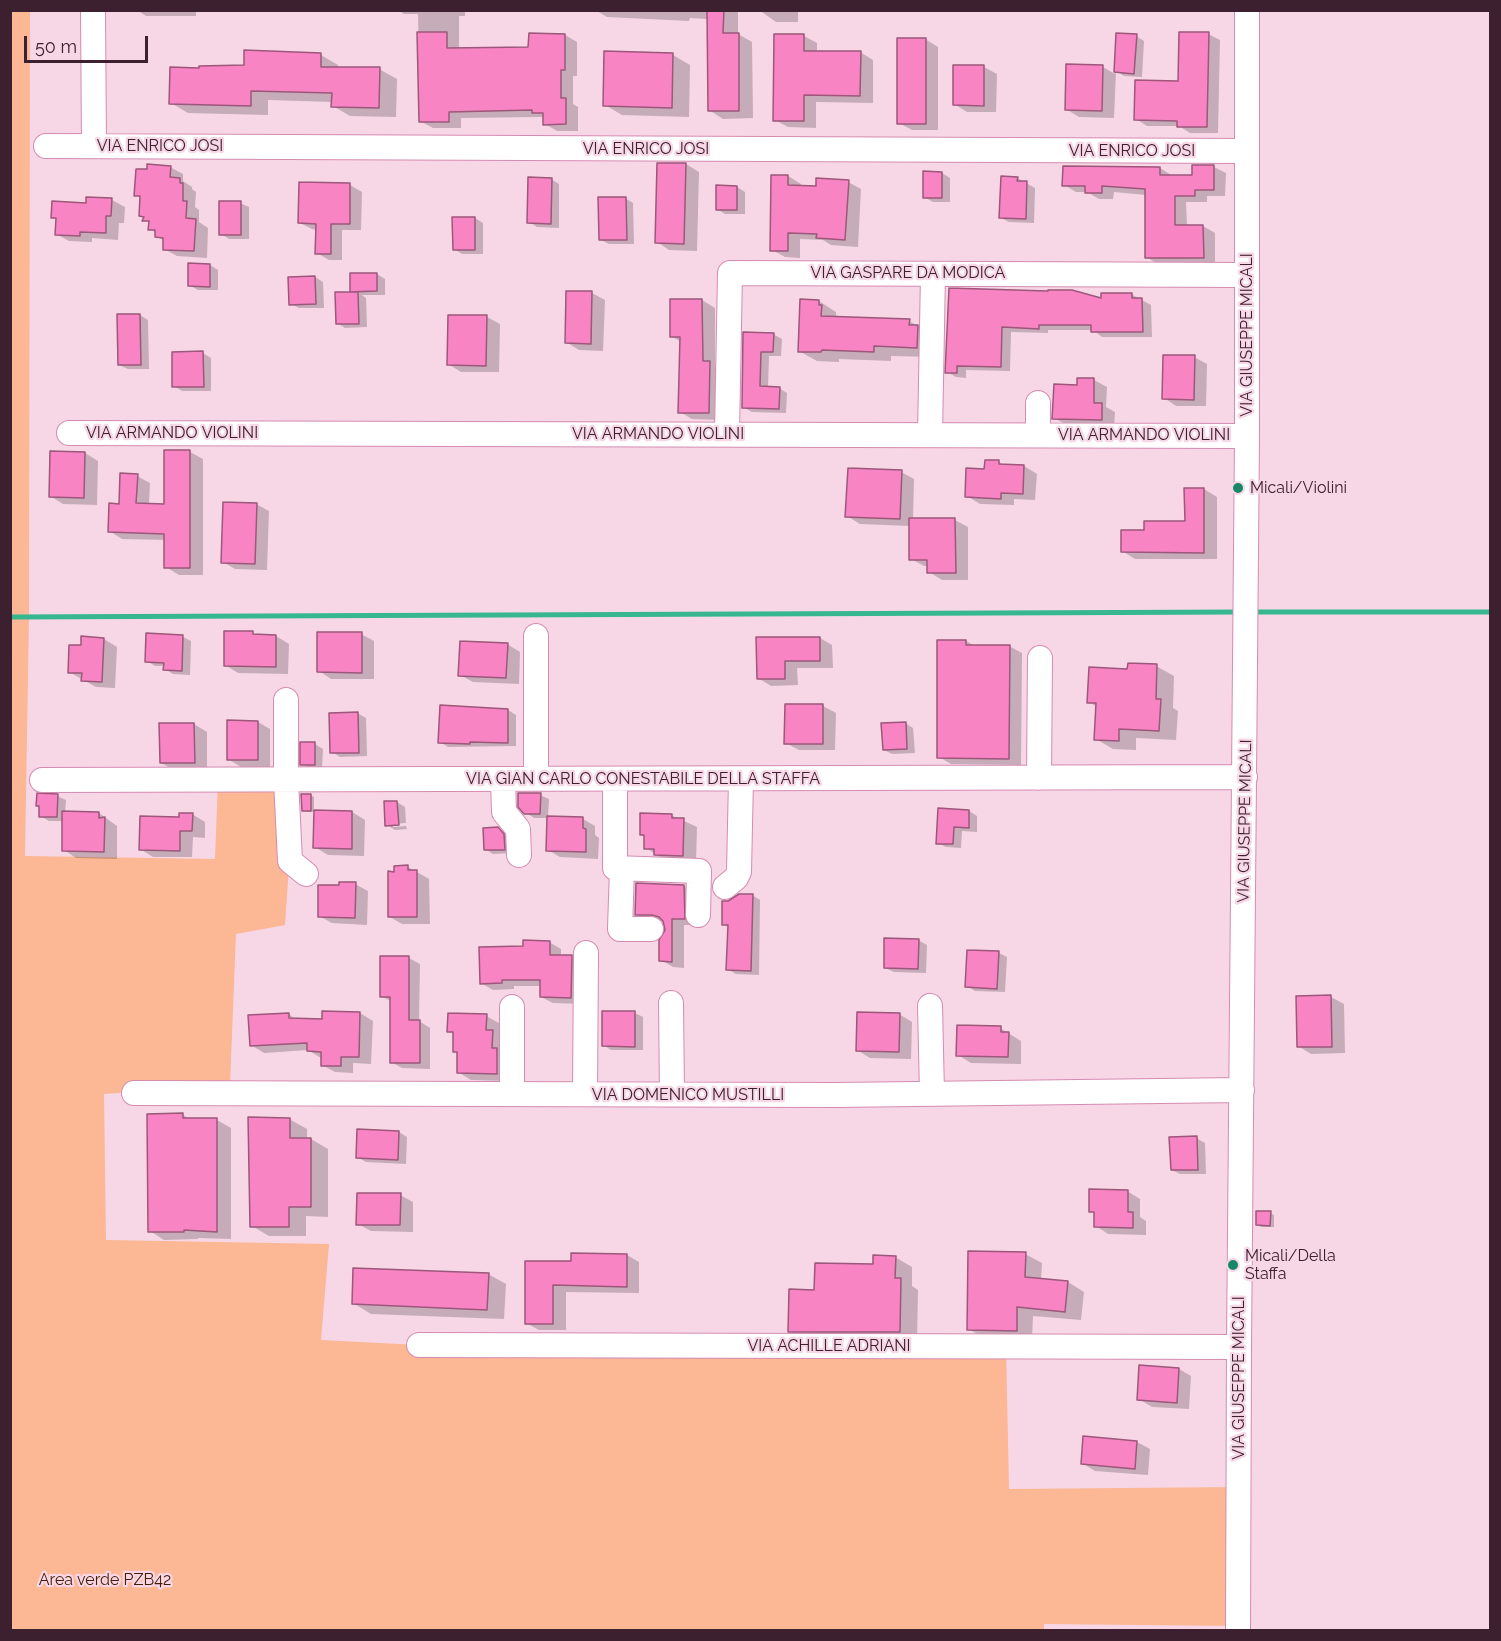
<!DOCTYPE html>
<style>
body{margin:0}
#map{position:relative;width:1501px;height:1641px;overflow:hidden;background:#f7d7e6;font-family:Raleway,sans-serif}
canvas{display:block}
.frame{position:absolute;inset:0;border:12px solid #3d202f;pointer-events:none}
.scale{position:absolute;left:24px;top:36px;width:124px;height:27px;box-sizing:border-box;border:3px solid #3d202f;border-top:0;padding-left:8px;font-size:18px;line-height:21px;white-space:nowrap;color:#3d202f;-webkit-text-stroke:4px #f7d7e6;paint-order:stroke}
</style>
<div id="map">
<canvas width="1501" height="1641"></canvas>
<div class="frame"></div>
<div class="scale">50 m</div>
</div>
<script>
const g = document.querySelector('canvas').getContext('2d');
g.lineJoin = 'round';
function fill(path, color) {
  g.fillStyle = color;
  g.fill(path, 'evenodd');
}
function poly(rows) {
  const path = new Path2D();
  for (const r of rows) {
    path.moveTo(r[0], r[1]);
    for (let i = 2; i < r.length; i += 2) path.lineTo(r[i], r[i + 1]);
  }
  return path;
}
function stroke(path, color, width, dash) {
  g.strokeStyle = color;
  g.lineWidth = width;
  g.lineCap = dash ? 'butt' : 'round';
  g.setLineDash(dash || []);
  g.stroke(path);
}
function label(font, color, halo, rows, align = 'center') {
  g.font = font + ' Raleway,sans-serif';
  g.lineWidth = 4.5;
  g.setLineDash([]);
  g.textBaseline = 'middle';
  g.strokeStyle = halo;
  g.fillStyle = color;
  for (const [text, x, y, turn = 0] of rows) {
    g.save();
    g.translate(x, y);
    g.rotate((+turn || 0) * Math.PI / 180);
    g.textAlign = isNaN(turn) ? turn : align;
    if (halo) g.strokeText(text, 0, 0);
    g.fillText(text, 0, 0);
    g.restore();
  }
}
const green = poly([
 [30,10,29,617,25,856,215,859,218,780,286,780,290,850,285,925,236,934,230,1085,104,1094,106,1240,329,1244,321,1340,419,1345,1006,1347,1009,1489,1238,1487,1238,1626,1044,1624,1044,1630,11,1630,10,11]
]);
const shadow = poly([
 [137,10,196,10,196,16,146,16],
 [398,10,465,10,465,16,459,16,459,50,530,48,565,35,577,42,577,76,573,76,573,104,578,107,578,131,557,131,545,124,545,118,541,117,461,118,461,128,433,128,420,121,418,14,404,14],
 [595,10,738,10,738,34,752,42,753,118,723,119,709,110,708,19,690,18,689,21,607,17],
 [759,10,798,10,798,22,776,22],
 [1208,34,1220,40,1218,133,1190,133,1179,126,1147,126,1136,119,1180,83],
 [1118,35,1136,36,1144,41,1142,77,1124,76,1116,71,1114,118,1079,117,1066,109,1103,67,1115,74],
 [804,36,817,43,817,52,860,52,873,60,873,103,816,102,816,128,788,127,775,120],
 [925,39,938,47,938,130,912,130,899,123],
 [321,55,338,65,338,69,379,69,397,79,396,117,350,116,333,106,333,102,268,100,268,115,188,113,171,103,200,69,246,67],
 [673,55,690,65,689,117,622,115,605,105],
 [984,67,997,74,996,112,967,112,954,104],
 [686,164,699,172,697,251,669,250,657,242],
 [170,167,183,174,183,181,192,187,192,189,196,192,195,207,199,210,199,222,208,228,207,258,177,256,164,249,165,241,156,236,156,233,150,229,150,223,140,215,141,198,136,195],
 [1214,167,1226,173,1225,196,1207,196,1207,202,1186,202,1187,226,1203,226,1215,233,1215,264,1158,264,1146,257,1146,195,1114,192,1113,199,1099,199,1087,192,1076,192,1064,185,1160,168,1171,175,1194,177],
 [942,173,950,178,950,202,933,202,924,197],
 [772,176,788,176,801,184,801,187,817,188,848,182,861,189,858,247,831,245,823,240,800,239,800,258,785,257,772,250],
 [1017,178,1035,188,1034,223,1009,222,1001,218],
 [551,179,559,184,559,228,537,227,529,222],
 [350,185,362,192,361,230,342,230,342,260,329,260,317,253,317,230,312,229,300,223],
 [737,187,745,192,745,214,725,214,717,209],
 [625,198,633,203,634,244,609,244,601,240],
 [112,200,125,207,124,223,119,223,118,240,92,238,92,242,69,241,56,234,57,220,53,217],
 [240,203,249,207,249,239,229,239,221,234],
 [475,218,483,223,483,254,462,254,454,249],
 [210,265,218,270,218,290,198,290,189,285],
 [377,274,385,279,385,295,362,295,366,298,367,327,345,328,337,323,356,293,352,291],
 [315,277,323,282,324,308,299,308,291,304],
 [950,290,1102,300,1131,294,1151,305,1152,337,1102,337,1093,330,1048,330,1048,333,1011,332,1010,371,966,370,966,378,956,377,947,372],
 [592,293,605,300,603,351,579,350,566,342],
 [702,300,715,308,715,366,722,370,721,420,692,419,680,412,681,342,671,336],
 [819,301,836,312,836,315,839,317,909,321,927,331,934,357,891,356,891,361,839,359,839,362,817,361,799,351],
 [140,315,148,320,149,369,128,369,119,365],
 [487,317,500,324,499,372,461,372,448,364],
 [745,333,773,334,782,339,781,356,769,356,768,388,779,388,787,393,786,413,752,412,743,407],
 [203,353,211,358,211,391,182,391,174,386],
 [1194,357,1207,364,1206,406,1176,406,1164,398],
 [1094,380,1107,387,1106,407,1115,412,1114,427,1067,425,1054,418],
 [190,452,203,459,203,575,179,575,166,567,166,540,122,539,109,531,137,476,150,483,149,504,166,505],
 [85,453,98,461,97,505,63,504,50,496],
 [999,462,1005,465,1024,466,1037,474,1035,500,1014,499,1014,505,980,504,967,496,986,470],
 [901,472,914,479,913,520,955,520,968,527,968,580,942,580,929,572,929,566,924,566,911,559,910,526,860,524,847,516],
 [1204,489,1217,497,1217,559,1135,559,1122,551,1146,531,1186,523],
 [256,504,269,511,267,570,235,569,223,562],
 [252,633,258,636,276,636,289,644,288,674,238,673,225,665],
 [361,634,374,641,374,679,331,679,319,671],
 [183,637,191,641,190,675,173,674,165,669,165,666,155,666,147,661],
 [820,638,832,645,833,668,797,668,798,685,771,686,758,678],
 [104,639,117,647,115,688,96,687,69,672,82,647],
 [939,641,966,641,975,646,1009,646,1022,653,1021,765,951,764,939,757],
 [507,644,520,652,519,684,473,682,460,675],
 [1156,666,1174,676,1173,708,1178,711,1176,740,1136,738,1136,750,1113,749,1096,739,1097,707,1089,702,1129,671],
 [823,706,836,713,835,750,799,750,786,743],
 [508,710,516,715,516,746,448,747,440,742],
 [357,713,366,718,367,756,340,757,332,752],
 [258,722,270,729,270,767,241,767,228,759],
 [905,723,913,728,915,753,892,754,884,750],
 [194,724,207,732,207,770,174,770,161,763],
 [315,744,323,749,322,769,310,769,302,764],
 [310,795,314,797,314,812,352,812,365,820,364,856,328,855,315,847,315,812,307,812,303,810],
 [540,795,549,799,548,817,583,819,595,826,595,835,599,838,598,859,560,857,548,850,548,818,534,818,525,812],
 [57,796,66,800,65,813,99,813,117,826,117,859,76,858,64,850,64,821,49,821,40,816],
 [397,802,405,807,406,823,393,824,393,827,406,826,407,829,395,830,387,825],
 [969,811,977,816,977,832,962,831,961,848,946,847,938,843],
 [192,814,205,822,205,838,193,837,192,857,153,857,140,849,181,819],
 [671,815,697,827,696,863,668,862,646,848,646,837,641,834],
 [498,829,507,834,512,853,493,854,485,849],
 [408,867,429,879,430,924,402,924,390,917,395,873],
 [355,884,368,891,367,925,332,923,319,916,340,887],
 [684,886,696,893,696,925,684,925,684,968,673,967,661,960,667,930,665,921,648,921,636,914],
 [752,895,760,900,759,975,736,974,727,969,729,928,723,924,728,902],
 [918,940,927,945,926,973,894,972,885,968],
 [549,942,561,949,561,957,571,957,583,963,583,1004,553,1003,541,997,541,986,514,986,514,989,493,990,481,983,525,947],
 [999,953,1007,957,1005,992,975,991,967,986],
 [409,958,420,964,419,1021,430,1028,430,1069,402,1068,391,1062,392,1002,381,996],
 [1331,997,1344,1004,1345,1053,1311,1054,1298,1046],
 [360,1013,373,1021,371,1064,353,1063,353,1073,335,1072,322,1065,321,1058,308,1050,264,1053,251,1045,288,1014,298,1020,324,1020],
 [635,1013,643,1017,643,1050,611,1050,603,1045],
 [899,1014,912,1022,911,1059,870,1058,857,1050],
 [486,1016,499,1023,499,1035,505,1039,509,1081,471,1080,458,1072,459,1054,454,1051,455,1034,449,1031],
 [1000,1028,1021,1041,1021,1064,971,1063,958,1055],
 [183,1115,190,1119,217,1120,231,1128,231,1239,198,1238,198,1239,164,1240,150,1231],
 [289,1119,307,1129,307,1139,311,1139,328,1149,328,1217,306,1216,306,1236,269,1236,252,1226],
 [359,1130,399,1132,407,1137,406,1164,366,1162,357,1157],
 [1196,1138,1205,1143,1206,1174,1180,1174,1172,1170],
 [1127,1191,1140,1199,1140,1217,1146,1221,1146,1235,1108,1234,1096,1226,1096,1214,1090,1211],
 [400,1195,413,1202,413,1232,371,1231,358,1224],
 [1270,1213,1274,1215,1274,1227,1261,1227,1258,1224],
 [1025,1254,1042,1263,1041,1280,1068,1282,1084,1292,1081,1320,1033,1316,1032,1339,985,1338,968,1329],
 [627,1255,639,1262,639,1293,566,1292,566,1330,539,1330,526,1323,526,1262,573,1262],
 [895,1257,912,1267,912,1286,918,1290,917,1341,807,1341,790,1331,874,1266],
 [488,1274,506,1284,504,1319,371,1314,353,1303],
 [1179,1369,1191,1376,1189,1409,1152,1407,1139,1399],
 [1137,1442,1150,1449,1148,1475,1095,1471,1082,1463]
]);
const stream = poly([
 [1252,612,1490,612],
 [10,617,1240,612]
]);
const building = poly([
 [707,10,724,10,723,33,739,33,739,111,708,111,707,10],
 [417,32,447,32,447,48,528,47,529,33,565,34,565,70,561,70,561,98,566,98,566,124,543,125,543,113,532,113,532,110,449,112,449,122,419,122,417,32],
 [1179,32,1209,32,1207,127,1177,127,1177,121,1134,120,1135,80,1178,81,1179,32],
 [1116,33,1137,34,1134,74,1114,72,1116,33],
 [774,34,804,34,804,51,861,51,860,96,804,95,804,121,773,121,774,34],
 [897,38,926,38,926,124,897,124,897,38],
 [244,50,321,53,321,67,380,67,379,108,331,107,332,93,251,91,251,106,169,104,170,67,199,68,199,66,244,65,244,50],
 [604,51,673,53,672,108,603,106,604,51],
 [1066,64,1103,65,1102,111,1065,110,1066,64],
 [953,65,984,65,984,106,953,105,953,65],
 [657,163,686,163,684,244,655,243,657,163],
 [147,164,171,166,170,177,180,178,180,183,183,183,183,201,187,201,186,218,196,219,194,251,163,250,163,238,155,237,155,230,148,230,149,221,142,221,144,217,139,216,140,196,134,196,136,169,147,169,147,164],
 [1192,165,1214,165,1214,190,1195,190,1195,196,1175,196,1175,225,1203,225,1204,258,1145,258,1145,189,1102,186,1102,193,1085,193,1085,186,1062,186,1063,166,1160,167,1160,175,1192,175,1192,165],
 [923,171,942,172,942,198,923,198,923,171],
 [771,175,788,175,788,185,816,186,816,178,849,180,845,240,816,238,817,234,788,233,788,251,770,251,771,175],
 [1001,176,1018,177,1017,181,1027,181,1026,219,999,218,1001,176],
 [528,177,552,178,551,224,527,223,528,177],
 [299,182,350,183,350,224,331,224,331,254,315,254,316,224,298,223,299,182],
 [716,185,737,186,737,210,716,210,716,185],
 [86,197,112,198,111,216,106,216,106,233,80,232,80,236,55,235,56,218,51,218,52,201,86,203,86,197],
 [598,197,626,197,627,240,599,240,598,197],
 [219,201,241,201,241,235,219,235,219,201],
 [452,217,475,217,475,250,453,250,452,217],
 [188,263,210,264,210,287,188,286,188,263],
 [350,273,377,273,377,291,350,292,350,273],
 [315,276,316,304,289,305,288,277,315,276],
 [949,288,1048,291,1048,290,1072,290,1101,298,1101,293,1132,293,1132,298,1142,298,1143,332,1091,332,1091,325,1039,325,1039,329,1002,327,1001,367,957,366,957,373,945,373,949,288],
 [566,291,592,291,591,344,565,343,566,291],
 [335,292,358,292,359,324,336,324,335,292],
 [670,299,702,299,703,361,710,361,709,413,678,413,680,337,670,337,670,299],
 [800,299,819,300,819,305,822,305,821,316,910,319,909,325,918,325,917,348,874,346,874,352,822,350,821,352,798,352,800,299],
 [117,314,140,314,141,365,118,365,117,314],
 [448,315,487,315,486,366,447,365,448,315],
 [743,332,774,333,773,352,761,352,760,386,780,387,779,409,742,408,743,332],
 [203,351,204,387,172,387,172,352,203,351],
 [1163,355,1195,355,1194,400,1162,399,1163,355],
 [1077,378,1094,378,1094,403,1102,403,1102,420,1052,419,1054,384,1077,385,1077,378],
 [164,450,190,450,190,568,164,568,164,534,108,532,109,503,119,504,120,473,138,474,136,503,164,504,164,450],
 [50,451,85,452,84,498,49,497,50,451],
 [985,460,999,460,999,464,1024,465,1023,494,1001,493,1001,499,965,497,966,468,984,469,985,460],
 [848,468,902,470,900,519,845,517,848,468],
 [1184,488,1204,488,1204,553,1121,552,1121,530,1144,530,1144,521,1185,521,1184,488],
 [223,502,257,503,255,564,221,563,223,502],
 [909,518,955,518,956,573,927,573,927,560,909,560,909,518],
 [224,631,253,631,253,634,276,635,276,667,224,666,224,631],
 [317,632,362,632,362,673,317,672,317,632],
 [146,633,183,635,182,671,163,670,164,663,145,662,146,633],
 [81,636,104,638,102,682,81,681,82,673,68,673,69,645,81,645,81,636],
 [756,637,820,637,820,661,785,661,785,679,757,679,756,637],
 [937,640,966,640,966,645,1010,645,1009,759,937,758,937,640],
 [460,641,508,643,506,678,458,676,460,641],
 [1128,663,1157,664,1156,699,1161,699,1159,731,1119,729,1119,741,1094,740,1096,703,1087,703,1089,667,1127,669,1128,663],
 [785,704,823,704,823,744,784,744,785,704],
 [440,705,508,709,508,743,470,742,470,744,438,743,440,705],
 [358,712,359,753,330,753,329,713,358,712],
 [227,720,258,721,258,760,227,760,227,720],
 [906,722,907,749,883,750,881,723,906,722],
 [159,723,194,723,195,763,160,763,159,723],
 [300,742,315,742,315,765,300,765,300,742],
 [37,793,58,794,57,817,39,817,39,806,36,806,37,793],
 [518,793,541,793,540,814,524,814,518,807,518,793],
 [301,794,311,794,311,811,302,811,301,794],
 [384,801,397,801,399,825,385,826,384,801],
 [938,808,969,810,969,828,954,827,953,844,936,844,938,808],
 [314,810,352,811,352,849,313,848,314,810],
 [62,811,99,812,99,818,105,817,104,852,62,851,62,811],
 [179,813,193,813,192,831,180,831,180,851,139,850,140,816,179,817,179,813],
 [640,813,672,814,672,818,684,818,683,856,654,855,654,849,644,849,644,835,640,835,640,813],
 [547,816,583,817,583,828,586,829,586,852,546,851,547,816],
 [498,827,504,834,505,850,484,850,483,828,498,827],
 [408,865,408,870,417,870,417,917,388,917,388,871,394,872,394,866,408,865],
 [339,882,356,882,355,918,318,917,318,885,339,885,339,882],
 [636,883,684,885,685,919,672,919,672,962,659,961,659,940,665,930,663,921,659,917,652,915,635,915,636,883],
 [739,894,753,894,751,971,726,970,728,925,722,925,722,901,728,901,739,894],
 [884,938,919,939,918,969,884,968,884,938],
 [523,940,550,941,550,955,572,955,571,998,540,997,540,980,502,980,502,983,480,984,479,947,523,946,523,940],
 [967,950,999,951,997,989,965,987,967,950],
 [380,956,409,956,409,1020,420,1020,420,1063,390,1063,390,997,380,997,380,956],
 [1331,995,1332,1047,1297,1047,1296,996,1331,995],
 [322,1011,360,1012,359,1057,341,1057,341,1066,321,1066,321,1052,307,1051,307,1043,250,1046,248,1015,289,1013,289,1018,322,1019,322,1011],
 [602,1011,635,1011,635,1047,602,1046,602,1011],
 [857,1012,900,1013,899,1052,856,1051,857,1012],
 [448,1013,487,1014,486,1030,493,1030,492,1048,497,1048,497,1074,457,1073,457,1052,453,1052,453,1032,447,1032,448,1013],
 [957,1025,1001,1026,1001,1032,1009,1032,1008,1057,956,1056,957,1025],
 [183,1113,183,1118,217,1118,217,1232,184,1230,184,1232,148,1232,147,1114,183,1113],
 [248,1117,290,1118,290,1138,311,1138,311,1207,289,1207,289,1227,250,1227,248,1117],
 [357,1129,399,1131,398,1160,356,1158,357,1129],
 [1197,1136,1198,1170,1171,1170,1169,1137,1197,1136],
 [1089,1189,1128,1190,1128,1212,1133,1212,1133,1228,1094,1227,1094,1212,1089,1212,1089,1189],
 [357,1193,401,1193,400,1225,356,1225,357,1193],
 [1256,1211,1271,1211,1270,1226,1256,1225,1256,1211],
 [968,1251,1026,1252,1025,1277,1068,1281,1065,1312,1017,1307,1017,1331,967,1330,968,1251],
 [571,1253,627,1254,627,1287,553,1285,553,1324,525,1324,525,1261,571,1261,571,1253],
 [873,1255,896,1256,895,1278,901,1278,900,1332,788,1332,789,1289,814,1290,815,1263,873,1264,873,1255],
 [353,1268,489,1273,487,1310,352,1304,353,1268],
 [1139,1365,1179,1368,1177,1403,1137,1400,1139,1365],
 [1083,1436,1137,1441,1135,1469,1081,1464,1083,1436]
]);
const minor = poly([
 [93,10,94,146],
 [46,146,1247,151],
 [1038,403,1038,435],
 [69,433,1247,436],
 [727,434,730,273,1246,275],
 [930,435,933,274],
 [536,636,536,779],
 [286,700,286,780,290,861,306,874],
 [1039,778,1040,658],
 [503,779,504,812,518,829,519,855],
 [615,779,615,868,699,871,698,915],
 [42,780,1245,777],
 [622,868,620,929,651,929],
 [725,887,736,878,739,872,741,779],
 [671,1003,672,1094],
 [930,1006,932,1094],
 [134,1093,835,1095,1242,1090],
 [512,1094,512,1007],
 [585,1094,586,953],
 [419,1345,1239,1347],
 [1238,1630,1239,1347,1247,436,1247,10]
]);
const markers = [
 [1238,488,6,"#168868"],
 [1233,1265,6,"#168868"]
];
const streetNames = [
 ["VIA ENRICO JOSI",160,146],
 ["VIA ENRICO JOSI",646,149],
 ["VIA ENRICO JOSI",1132,151],
 ["VIA GASPARE DA MODICA",908,273],
 ["VIA GIUSEPPE MICALI",1247,335,-90],
 ["VIA ARMANDO VIOLINI",172,433],
 ["VIA ARMANDO VIOLINI",658,434],
 ["VIA ARMANDO VIOLINI",1144,435],
 ["VIA GIAN CARLO CONESTABILE DELLA STAFFA",643,779],
 ["VIA GIUSEPPE MICALI",1245,821,-89],
 ["VIA DOMENICO MUSTILLI",688,1095],
 ["VIA ACHILLE ADRIANI",829,1346],
 ["VIA GIUSEPPE MICALI",1239,1378,-90]
];
const poiNames = [
 ["Micali/Violini",1250,488],
 ["Micali/Della",1245,1256],
 ["Staffa",1245,1274]
];
const parkNames = [
 ["Area verde PZB42",105,1580]
];
fill(green, '#fcb794');
fill(shadow, '#0003');
stroke(stream, '#36b78f', 5);
fill(building, '#f884c3');
stroke(building, '#9c577b', 1.5);
stroke(minor, '#d58bb1', 26);
stroke(minor, '#fff', 24);
for (const [x, y, r, color] of markers) {
  const dot = new Path2D();
  dot.arc(x, y, r, 0, 2 * Math.PI);
  g.fillStyle = color;
  g.fill(dot);
  stroke(dot, '#f7d7e6', 2);
}
label('16px', '#3d202f', '#f7d7e6', streetNames);
label('16px', '#3d202f', '#f7d7e6', poiNames, 'left');
label('16px', '#451b01', '#f7d7e6', parkNames);
</script>
